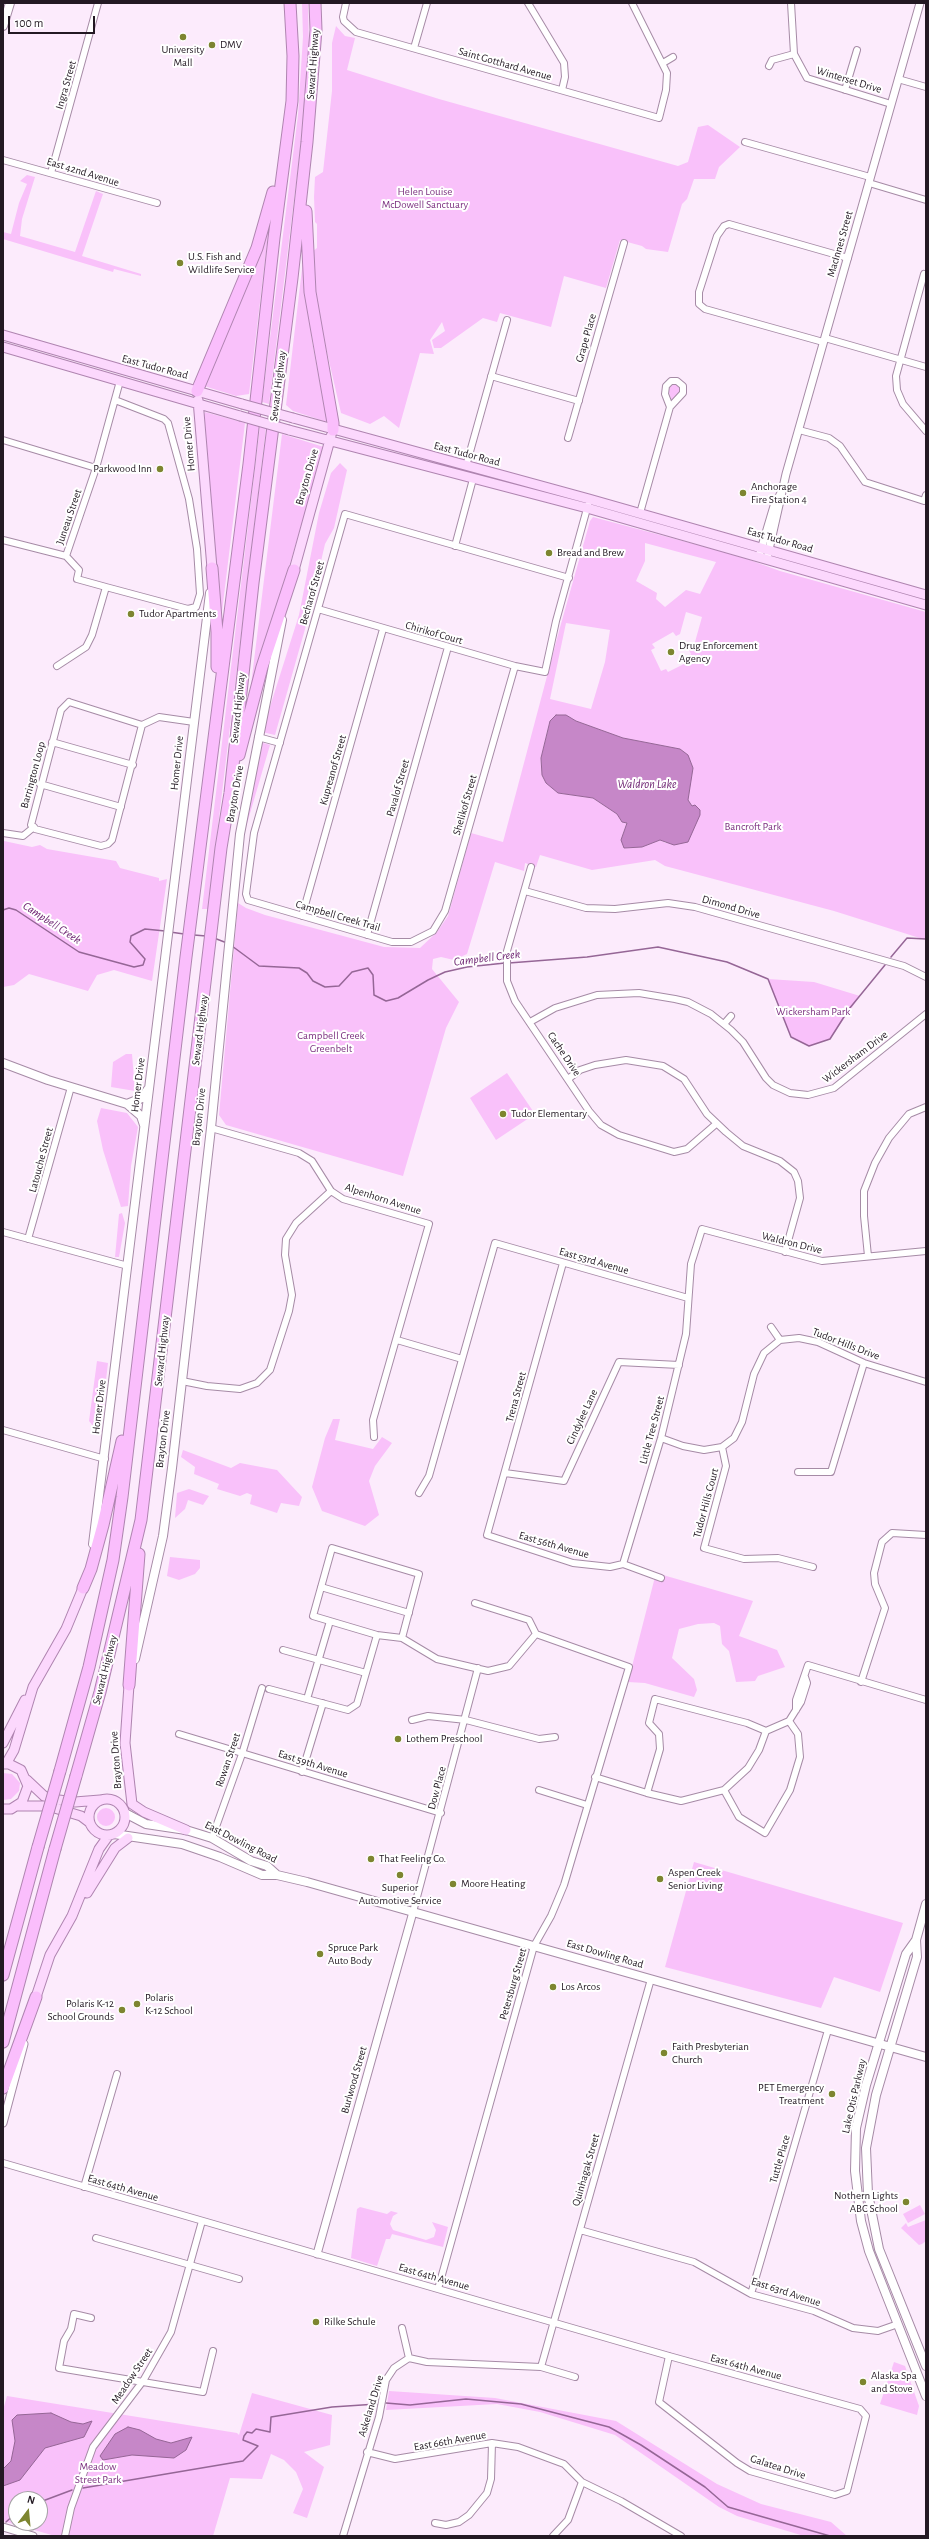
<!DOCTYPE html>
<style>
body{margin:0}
#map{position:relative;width:929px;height:2539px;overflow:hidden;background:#fcebfc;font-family:"Alegreya Sans",sans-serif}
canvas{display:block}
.frame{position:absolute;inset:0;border:4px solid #231923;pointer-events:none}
.north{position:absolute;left:8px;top:2491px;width:40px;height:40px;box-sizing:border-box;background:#fff;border:1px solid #a7a3a7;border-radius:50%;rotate:16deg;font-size:11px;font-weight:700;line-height:16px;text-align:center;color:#231923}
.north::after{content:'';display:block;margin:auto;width:14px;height:18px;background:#7d8530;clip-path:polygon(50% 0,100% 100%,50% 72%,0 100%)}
.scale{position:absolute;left:8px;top:16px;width:87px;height:18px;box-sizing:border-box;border:2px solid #231923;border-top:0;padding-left:5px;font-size:12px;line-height:14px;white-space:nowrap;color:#231923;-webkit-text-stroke:3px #fff;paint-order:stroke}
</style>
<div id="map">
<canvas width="929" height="2539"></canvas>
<div class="frame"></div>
<div class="north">N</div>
<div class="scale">100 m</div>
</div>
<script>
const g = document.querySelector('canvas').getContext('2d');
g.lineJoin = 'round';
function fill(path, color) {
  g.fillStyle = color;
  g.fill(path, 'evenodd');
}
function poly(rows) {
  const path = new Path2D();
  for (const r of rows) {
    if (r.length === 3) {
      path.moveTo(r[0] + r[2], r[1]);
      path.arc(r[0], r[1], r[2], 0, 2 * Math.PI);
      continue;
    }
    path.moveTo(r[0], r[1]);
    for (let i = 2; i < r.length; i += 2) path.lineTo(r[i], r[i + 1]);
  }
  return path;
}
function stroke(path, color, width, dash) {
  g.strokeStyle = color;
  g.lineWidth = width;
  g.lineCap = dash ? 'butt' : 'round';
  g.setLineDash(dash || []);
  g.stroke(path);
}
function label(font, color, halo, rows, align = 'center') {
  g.font = font + ' "Alegreya Sans",sans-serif';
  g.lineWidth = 4;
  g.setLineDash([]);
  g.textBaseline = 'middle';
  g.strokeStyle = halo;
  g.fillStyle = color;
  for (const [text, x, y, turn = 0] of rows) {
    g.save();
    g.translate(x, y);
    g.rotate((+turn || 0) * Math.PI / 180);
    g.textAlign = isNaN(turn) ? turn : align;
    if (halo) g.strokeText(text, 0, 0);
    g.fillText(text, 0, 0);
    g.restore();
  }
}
const green = poly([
 [302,3,308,3,309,50,305,110,269,404,262,402,298,115,303,37],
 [336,26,345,36,355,38,347,70,439,99,678,166,688,162,698,127,708,125,740,147,719,167,715,179,694,179,687,199,682,204,668,252,646,249,642,246,620,240,606,288,564,276,551,327,500,313,497,322,483,318,441,348,434,348,432,340,445,331,442,322,430,340,434,354,420,353,399,428,384,416,370,424,341,413,314,296,312,252,317,248,317,224,315,222,314,197,315,177,323,172,332,91,332,43],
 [27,175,35,177,22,219,20,236,75,252,96,191,103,194,82,256,141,274,141,276,114,269,113,272,3,239,3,232,11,234,19,203,27,184,20,181],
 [269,227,249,394,236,396,204,386],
 [304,252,312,341,327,422,293,411,286,405],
 [674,384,679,386,681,393,672,402,668,389],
 [205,412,245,423,220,628,203,417],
 [260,426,266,428,208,909,202,909],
 [282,434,324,447,252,694,250,693],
 [340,463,347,470,334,528,325,544,307,622,275,735,262,732,299,615,319,513,331,473],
 [593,517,739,556,780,571,926,612,926,940,834,911,665,866,655,860,592,870,540,855,536,867,525,863,524,871,495,862,467,954,454,960,441,957,433,959,432,969,459,1002,446,1028,403,1176,226,1125,219,1115,238,903,246,908,265,915,384,947,420,948,437,932,448,916,471,833,503,842,559,631,590,521],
 [645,543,716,562,700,594,686,590,665,607,656,599,657,593,636,581,645,561],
 [686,612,702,617,695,642,688,648,691,654,687,657,688,662,668,672,666,669,661,671,651,650,655,648,652,644,673,632,676,636,680,634],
 [566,623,610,630,605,662,591,709,550,699],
 [566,715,576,721,623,738,680,749,688,755,693,768,688,794,688,800,692,806,666,843,660,840,642,847,624,848,623,834,627,823,622,822,617,814,593,798,558,793,546,783,542,775,541,758,549,724],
 [260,742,270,745,244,834,246,807],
 [4,841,32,847,40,845,47,849,116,861,120,868,159,878,159,881,167,879,152,981,114,970,97,975,88,991,29,974,14,985,3,987],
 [768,979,814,982,860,996,830,1039,809,1046,791,1037],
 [126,1054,132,1054,135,1091,111,1087,113,1062],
 [507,1073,535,1114,496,1140,470,1098],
 [101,1108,127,1113,138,1127,131,1166,128,1206,121,1207,103,1150,97,1121],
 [122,1213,125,1223,119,1257,115,1257,119,1214],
 [97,1361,108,1363,101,1423,93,1426,89,1421],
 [333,1419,340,1419,335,1440,373,1449,382,1437,392,1443,375,1466,369,1481,379,1515,365,1526,322,1511,312,1487,325,1438],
 [183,1450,231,1468,240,1463,277,1470,302,1497,299,1506,281,1503,277,1513,250,1504,252,1495,247,1493,240,1496,217,1489,219,1484,194,1474,195,1467,181,1457],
 [189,1489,209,1496,203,1505,188,1500,185,1509,175,1518,177,1493],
 [170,1557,200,1560,200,1568,195,1574,179,1580,167,1576],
 [656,1573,753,1601,739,1636,777,1650,785,1667,758,1676,755,1681,736,1682,729,1651,722,1644,720,1626,714,1623,698,1624,679,1629,672,1658,694,1679,697,1690,694,1697,645,1683,628,1682],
 [3,1773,12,1774,20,1783,19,1791,11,1799,3,1800],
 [106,1817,9],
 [694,1862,903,1923,880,1992,834,1977,821,2008,665,1967],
 [920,2205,925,2214,908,2223,903,2214],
 [360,2207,387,2214,391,2211,398,2213,393,2216,390,2224,393,2230,426,2240,434,2237,436,2230,432,2222,448,2227,443,2247,392,2234,390,2239,386,2239,377,2266,351,2258,357,2209],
 [926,2220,926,2241,922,2244,919,2245,901,2228,906,2223,908,2227],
 [894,2362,905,2366,919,2406,917,2415,880,2404],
 [389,2391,495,2398,616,2421,717,2484,761,2504,831,2522,847,2536,804,2536,737,2516,719,2507,615,2435,540,2412,497,2404,386,2410],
 [252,2393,332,2415,330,2445,304,2452,324,2467,307,2518,293,2513,303,2489,296,2472,284,2460,271,2454,262,2479,230,2478,213,2536,55,2536,3,2521,3,2410,7,2396,237,2433,239,2435],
 [16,2499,40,2499,40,2523,16,2523]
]);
const water = poly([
 [556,715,566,715,576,721,623,738,680,749,688,755,693,768,688,800,692,806,695,805,700,810,700,815,688,842,674,845,660,840,642,847,624,848,621,840,627,823,622,822,617,814,593,798,558,793,546,783,542,775,541,758,550,721,556,715],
 [51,2413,71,2422,83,2424,92,2421,84,2437,45,2448,20,2480,3,2486,3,2469,11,2461,15,2441,12,2420,17,2415,51,2413],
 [128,2427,140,2430,156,2439,171,2443,192,2437,186,2450,174,2458,132,2455,103,2460,100,2456,115,2434,128,2427]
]);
const stream = poly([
 [3,910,9,908,16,910,79,952,134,967,143,965,145,959,130,942,131,936,145,929,165,931],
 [170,932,184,934],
 [194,935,206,936],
 [214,938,227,943],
 [232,946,259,966,299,968,307,973,313,981,325,987,339,986,352,972,368,968,373,975,374,995,386,1001,398,998,428,980,445,972,467,967,505,963],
 [891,957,907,938,926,939],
 [509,963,587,957,658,947,727,962,768,979,791,1037,809,1046,830,1039,849,1009,885,965],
 [386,2403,410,2405,466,2399,521,2404,609,2427,641,2445,705,2487,728,2507,830,2536],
 [83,2488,243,2461,258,2446,243,2440,244,2436,247,2432,252,2433,256,2429,270,2432,271,2417,332,2407,377,2404],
 [40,2502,72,2490],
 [6,2522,16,2513]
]);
const minor = poly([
 [346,3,343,17,344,21,356,32,659,118,666,90,667,73,632,3],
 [528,3,564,63,565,77,562,90],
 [791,3,794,54,807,78,891,104],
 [414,48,427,3],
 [663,63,673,57],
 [769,66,772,60,794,54],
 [898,79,926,87],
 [845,90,857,50],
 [745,142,870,177],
 [3,160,157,203],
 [51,173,98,3],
 [869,183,926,200],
 [926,275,924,274,896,376,897,390,903,404,926,431],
 [825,338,926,367],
 [823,342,705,309,699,304,699,292,717,236,724,226,729,224,848,258],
 [491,376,579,401],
 [799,430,829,438,840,446,865,482,924,501,926,495],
 [568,438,624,243],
 [3,440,96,468],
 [466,466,507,320],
 [640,513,670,407,683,393,683,386,677,381,671,381,666,386,665,394,670,407],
 [3,540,66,556],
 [455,546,473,479],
 [106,587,188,609,196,607,200,594,197,549,189,499,168,423,164,419,115,400],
 [318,609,515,666,545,672,556,621,588,505],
 [57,666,86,647,92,635,106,587,77,579,79,570,66,556,96,468,120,381],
 [515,666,445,911,433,931,411,942,392,942,248,900,246,894,254,833,345,514,569,578],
 [69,702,142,725,112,840,108,844,101,846,35,829,31,825,61,710,69,702],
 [142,725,159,717,194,722],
 [258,737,280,743],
 [52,742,133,765],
 [40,784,121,807],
 [3,833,23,836,34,827],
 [531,867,507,951,507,981,515,1001,589,1111,601,1125,619,1135,674,1152,687,1149,716,1124],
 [525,891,586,908,615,909,668,903,695,907,904,966,926,977],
 [302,916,383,629],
 [367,935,448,647],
 [530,1022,555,1008,597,995,639,993,675,999,688,1002,711,1014,731,1030,743,1042,766,1078,773,1085,790,1093,808,1095,834,1088,926,1014],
 [724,1024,731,1016],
 [568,1079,580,1070,595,1065,626,1060,663,1066,684,1079,707,1114,726,1132,743,1146,780,1161,794,1172,798,1181,800,1198,785,1252],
 [211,1128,299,1153,312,1161,331,1191,343,1199,429,1224,373,1420,374,1437],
 [3,1232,128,1266],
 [28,1239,71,1087],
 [868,1256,864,1216,864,1191,875,1163,889,1138,909,1114,926,1107],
 [563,1263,487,1535,573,1563,610,1567,623,1564,661,1578],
 [771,1327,780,1340],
 [397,1340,462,1359],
 [182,1381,207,1386,240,1389,257,1383,270,1370,289,1311,292,1295,285,1255,286,1239,296,1223,331,1191],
 [3,1430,105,1459],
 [661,1438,683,1446,704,1450,722,1447],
 [722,1447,734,1438,742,1422,754,1374,764,1353,780,1340,799,1338,818,1342,864,1363,926,1382],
 [722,1447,726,1466,704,1548,744,1559,778,1558,813,1567],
 [798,1472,831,1472,864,1363],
 [505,1473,564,1481,619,1362,679,1365],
 [419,1493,429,1476,495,1243,688,1298],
 [623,1564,661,1438,686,1334,691,1264,702,1229,822,1261,926,1251],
 [321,1587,409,1613],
 [475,1603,529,1620,536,1634],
 [402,1638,419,1574,332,1548,313,1616,377,1635,402,1638,437,1659,488,1671,509,1666,536,1634],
 [283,1650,366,1673],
 [861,1682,885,1608,875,1584,874,1573,882,1542,892,1533,926,1535],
 [269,1689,348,1710,357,1704,377,1635],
 [307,1699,330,1621],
 [796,1710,796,1700,808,1665,926,1700],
 [412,1720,428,1716,466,1720,539,1739,555,1737],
 [766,1731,759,1750,748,1768,724,1790,739,1817,765,1833,790,1790,800,1757,798,1734,789,1721],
 [179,1734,441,1813],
 [302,1772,323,1703],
 [595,1777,647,1793],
 [539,1790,587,1805],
 [724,1790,681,1801,647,1793,660,1749,659,1734,649,1723,655,1699,747,1723,766,1731,789,1721,801,1702,807,1683,805,1677],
 [212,1838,242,1754,262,1688],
 [413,1912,478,1668],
 [3,2163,669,2356,860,2409,866,2416,847,2491,835,2495,750,2471,737,2463,659,2402,669,2356],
 [84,2187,117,2074],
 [580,2230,694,2262,751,2294,814,2311,853,2328,878,2331,898,2324],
 [96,2238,239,2279],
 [438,2289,534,1946,551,1916,564,1885,629,1667,536,1634],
 [751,2294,828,2030],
 [91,2318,74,2314,71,2329,64,2341,59,2368,203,2392,213,2351],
 [402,2328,409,2358],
 [541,2367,651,1979],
 [367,2452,395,2459,492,2443,518,2447,564,2464,582,2482,621,2501,681,2536],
 [435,2523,446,2525,459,2522,469,2515,487,2493,491,2479,492,2443],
 [65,2536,71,2508,93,2447,143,2381,171,2332,202,2221],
 [343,2536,379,2417,386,2380,394,2368,409,2358,427,2362,541,2367,575,2377],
 [553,2536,568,2520,582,2482]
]);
const tertiary = poly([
 [760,553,774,506,782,491],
 [768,554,786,474,920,3],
 [3,2123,24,2044],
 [317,2254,413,1912],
 [3,2527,33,2536]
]);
const secondary = poly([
 [3,26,10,3],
 [3,1063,48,1080,127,1104,141,1116,144,1125],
 [127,1104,142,1098,148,1089],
 [93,1544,210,593],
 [135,1659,163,1536,172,1468,211,1128,240,834,282,620],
 [125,1813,146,1824,186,1830,212,1838,251,1861,267,1866,277,1875],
 [114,1834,182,1844,220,1857,262,1875,277,1875,307,1882,926,2057],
 [926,1904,916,1940,917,1957,876,2095,866,2148,868,2194,879,2249,926,2366],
 [916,1940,906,1954,866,2085,856,2128,855,2171,861,2221,869,2251,926,2396]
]);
const primary = poly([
 [3,335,242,404],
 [3,347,240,416],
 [198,400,212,568],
 [293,418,589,499,926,595],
 [289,430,587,508,926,605],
 [294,570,331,436],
 [129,1685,125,1743,132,1804,144,1812,186,1830],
 [3,1743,25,1700],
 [3,1764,9,1764,21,1770,28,1786,22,1802,11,1809,3,1809],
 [6,1764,14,1750,33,1687,66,1629,83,1588],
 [27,1780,44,1796,59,1800,75,1802,100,1800],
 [107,1817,18],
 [17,1806,48,1806,81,1816,89,1822],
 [87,1893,115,1848,128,1838],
 [36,1997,50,1955,72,1916,99,1849,109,1835]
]);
const motorway = poly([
 [306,211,310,292,333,423,333,430],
 [197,391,257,248,273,192],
 [212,568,217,632,217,667],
 [239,755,262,667,294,570],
 [83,1588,91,1569,103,1525,122,1441],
 [129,1685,139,1554],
 [60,1771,89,1667,113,1560,122,1497,186,957,249,464,274,238,292,101,293,56,290,3],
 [76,1776,100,1692,141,1520,221,848,230,793,253,583,292,278,307,142,316,30,315,3],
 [3,1975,38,1847],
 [3,2042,55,1849],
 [3,2088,36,1997]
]);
const primaryBridge = poly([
 [242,404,293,418],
 [240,416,289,430]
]);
const motorwayBridge = poly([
 [38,1847,60,1771],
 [55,1849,76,1776]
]);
const markers = [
 [183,37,4,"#7d8530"],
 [212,45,4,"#7d8530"],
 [180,263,4,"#7d8530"],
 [160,469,4,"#7d8530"],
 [743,493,4,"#7d8530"],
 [549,553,4,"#7d8530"],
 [131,614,4,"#7d8530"],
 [671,652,4,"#7d8530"],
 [503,1114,4,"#7d8530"],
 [398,1739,4,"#7d8530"],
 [371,1859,4,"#7d8530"],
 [400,1875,4,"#7d8530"],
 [660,1879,4,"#7d8530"],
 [453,1884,4,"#7d8530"],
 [320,1954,4,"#7d8530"],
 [553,1987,4,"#7d8530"],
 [137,2004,4,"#7d8530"],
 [122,2010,4,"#7d8530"],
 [664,2053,4,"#7d8530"],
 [832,2094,4,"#7d8530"],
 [906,2202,4,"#7d8530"],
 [316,2322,4,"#7d8530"],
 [863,2382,4,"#7d8530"]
];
const poiNames = [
 ["DMV",220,45],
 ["University",183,50,"center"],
 ["Mall",183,63,"center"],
 ["U.S. Fish and",188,257],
 ["Wildlife Service",188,270],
 ["Parkwood Inn",152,469,"right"],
 ["Anchorage",751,487],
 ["Fire Station 4",751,500],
 ["Bread and Brew",557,553],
 ["Tudor Apartments",139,614],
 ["Drug Enforcement",679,646],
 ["Agency",679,659],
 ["Tudor Elementary",511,1114],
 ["Lothem Preschool",406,1739],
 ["That Feeling Co.",379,1859],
 ["Aspen Creek",668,1873],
 ["Senior Living",668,1886],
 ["Moore Heating",461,1884],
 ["Superior",400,1888,"center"],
 ["Automotive Service",400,1901,"center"],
 ["Spruce Park",328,1948],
 ["Auto Body",328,1961],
 ["Los Arcos",561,1987],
 ["Polaris",145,1998],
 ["K-12 School",145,2011],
 ["Polaris K-12",114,2004,"right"],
 ["School Grounds",114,2017,"right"],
 ["Faith Presbyterian",672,2047],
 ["Church",672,2060],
 ["PET Emergency",824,2088,"right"],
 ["Treatment",824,2101,"right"],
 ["Nothern Lights",898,2196,"right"],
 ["ABC School",898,2209,"right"],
 ["Rilke Schule",324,2322],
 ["Alaska Spa",871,2376],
 ["and Stove",871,2389]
];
const streetNames = [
 ["Seward Highway",313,64,-86],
 ["Saint Gotthard Avenue",505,64,16],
 ["Winterset Drive",849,80,17],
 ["Ingra Street",66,85,-74],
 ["East 42nd Avenue",83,172,17],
 ["MacInnes Street",840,244,-74],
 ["Grape Place",586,338,-74],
 ["East Tudor Road",155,367,15],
 ["Seward Highway",278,386,-83],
 ["Homer Drive",189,444,-95],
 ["East Tudor Road",467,454,15],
 ["Brayton Drive",307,477,-74],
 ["Juneau Street",69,517,-71],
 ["East Tudor Road",780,540,16],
 ["Becharof Street",312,593,-74],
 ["Chirikof Court",434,633,16],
 ["Seward Highway",238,708,-84],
 ["Homer Drive",177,763,-84],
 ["Kupreanof Street",333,770,-74],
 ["Barrington Loop",33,775,-75],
 ["Pavalof Street",398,788,-74],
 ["Brayton Drive",235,794,-80],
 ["Shelikof Street",465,805,-74],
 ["Dimond Drive",731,907,16],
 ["Campbell Creek Trail",338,916,16],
 ["Seward Highway",200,1030,-83],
 ["Cache Drive",564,1054,56],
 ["Wickersham Drive",855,1057,-37],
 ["Homer Drive",138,1085,-83],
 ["Brayton Drive",199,1117,-84],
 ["Latouche Street",41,1160,-75],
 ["Alpenhorn Avenue",383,1199,18],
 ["Waldron Drive",792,1243,14],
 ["East 53rd Avenue",594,1261,16],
 ["Tudor Hills Drive",846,1344,21],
 ["Seward Highway",162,1351,-84],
 ["Trena Street",516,1397,-75],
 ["Homer Drive",99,1407,-83],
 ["Cindylee Lane",582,1417,-65],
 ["Little Tree Street",652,1430,-75],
 ["Brayton Drive",163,1439,-83],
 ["Tudor Hills Court",706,1503,-75],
 ["East 56th Avenue",554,1545,16],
 ["Seward Highway",105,1670,-76],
 ["Brayton Drive",116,1760,-94],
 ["Rowan Street",228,1760,-71],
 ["East 59th Avenue",313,1764,17],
 ["Dow Place",437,1788,-75],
 ["East Dowling Road",241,1842,27],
 ["East Dowling Road",605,1954,16],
 ["Petersburg Street",513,1984,-74],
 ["Burlwood Street",354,2080,-74],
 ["Lake Otis Parkway",854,2096,-77],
 ["Tuttle Place",780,2159,-74],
 ["Quinhagak Street",586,2170,-74],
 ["East 64th Avenue",123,2188,16],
 ["East 64th Avenue",434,2277,16],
 ["East 63rd Avenue",786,2292,18],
 ["East 64th Avenue",746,2367,15],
 ["Meadow Street",132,2376,-56],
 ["Askeland Drive",371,2406,-73],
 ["East 66th Avenue",450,2441,-10],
 ["Galatea Drive",778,2467,18]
];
const parkNames = [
 ["Helen Louise",425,192],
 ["McDowell Sanctuary",425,205],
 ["Bancroft Park",753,827],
 ["Wickersham Park",813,1012],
 ["Campbell Creek",331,1036],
 ["Greenbelt",331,1049],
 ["Meadow",98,2467],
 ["Street Park",98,2480]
];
const waterNames = [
 ["Waldron Lake",647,784],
 ["Campbell Creek",52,923,33],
 ["Campbell Creek",487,958,-7]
];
fill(green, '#f9c1fa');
fill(water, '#c687c8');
stroke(water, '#956696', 1);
stroke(stream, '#956696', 1.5);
stroke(minor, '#a68ba6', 8);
stroke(tertiary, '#a68ba6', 9);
stroke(secondary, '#a68ba6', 10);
stroke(primary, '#af84b0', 11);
stroke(motorway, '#af84b0', 13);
stroke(minor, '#fff', 6);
stroke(tertiary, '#fff', 7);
stroke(secondary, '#fff', 8);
stroke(primary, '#fcd8fd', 9);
stroke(motorway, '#fabefc', 11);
stroke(primaryBridge, '#af84b0', 11, []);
stroke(motorwayBridge, '#af84b0', 13, []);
stroke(primaryBridge, '#fcd8fd', 9);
stroke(motorwayBridge, '#fabefc', 11);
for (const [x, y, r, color] of markers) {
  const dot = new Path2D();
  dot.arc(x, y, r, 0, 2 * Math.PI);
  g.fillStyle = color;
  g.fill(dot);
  stroke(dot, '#fff', 1.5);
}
label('11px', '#231923', '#fff', poiNames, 'left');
label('11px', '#231923', '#fff', streetNames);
label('11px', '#7d3281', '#fff', parkNames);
label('italic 12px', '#6e2472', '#fff', waterNames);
</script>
